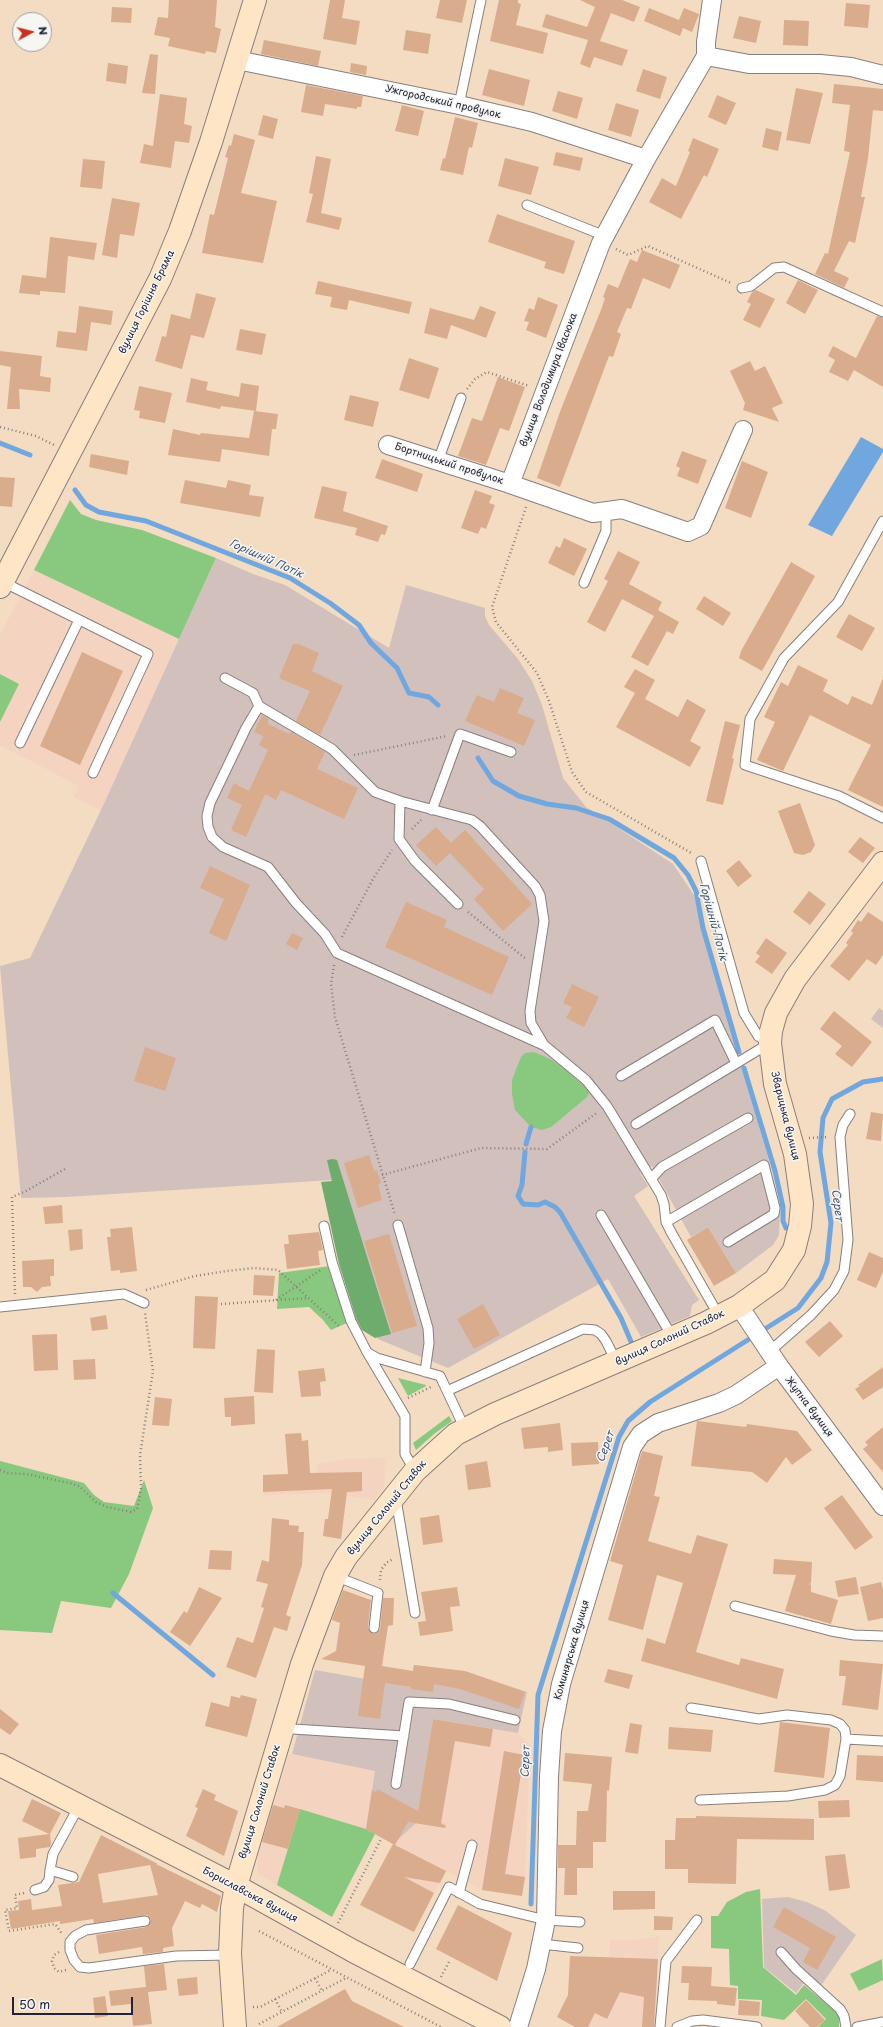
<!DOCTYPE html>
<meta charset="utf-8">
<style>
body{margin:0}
#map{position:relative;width:883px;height:2027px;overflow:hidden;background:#f3dcc1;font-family:"Playpen Sans",sans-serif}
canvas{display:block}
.north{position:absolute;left:12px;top:12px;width:40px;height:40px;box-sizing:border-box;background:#f6f6f2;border:1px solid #a1a1a9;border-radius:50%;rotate:83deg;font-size:11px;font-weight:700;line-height:16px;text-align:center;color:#22223b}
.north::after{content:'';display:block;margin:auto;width:14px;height:18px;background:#c8321e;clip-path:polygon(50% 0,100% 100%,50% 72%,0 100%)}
.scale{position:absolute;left:12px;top:1997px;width:121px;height:18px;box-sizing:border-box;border:2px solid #22223b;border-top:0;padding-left:5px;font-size:12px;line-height:14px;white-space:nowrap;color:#22223b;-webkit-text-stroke:3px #f6f6f2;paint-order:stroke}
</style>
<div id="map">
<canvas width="883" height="2027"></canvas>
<div class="north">N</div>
<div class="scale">50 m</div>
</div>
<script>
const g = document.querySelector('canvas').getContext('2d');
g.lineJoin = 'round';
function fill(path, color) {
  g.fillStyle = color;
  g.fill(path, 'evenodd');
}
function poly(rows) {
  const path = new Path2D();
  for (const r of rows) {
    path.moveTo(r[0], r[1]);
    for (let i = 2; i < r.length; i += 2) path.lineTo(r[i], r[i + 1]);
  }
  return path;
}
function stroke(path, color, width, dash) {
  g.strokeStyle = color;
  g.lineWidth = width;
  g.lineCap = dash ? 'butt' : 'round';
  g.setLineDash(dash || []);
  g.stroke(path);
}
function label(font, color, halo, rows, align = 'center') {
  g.font = font + ' "Playpen Sans",sans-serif';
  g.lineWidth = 3;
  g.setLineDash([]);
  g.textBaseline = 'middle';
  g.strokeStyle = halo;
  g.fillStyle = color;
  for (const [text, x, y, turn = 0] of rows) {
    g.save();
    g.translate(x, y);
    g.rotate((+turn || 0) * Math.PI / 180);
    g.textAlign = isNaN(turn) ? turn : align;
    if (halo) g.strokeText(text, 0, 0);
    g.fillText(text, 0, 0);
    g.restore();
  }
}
const built = poly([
 [34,570,179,639,101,810,74,797,79,786,0,745,0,722,19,684,0,674,0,635],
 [386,1458,384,1487,374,1500,327,1493,264,1495,263,1475,317,1473,317,1464,347,1459],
 [433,1719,518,1733,530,1745,525,1877,522,1896,482,1890,446,1871,414,1932,361,1905,393,1844],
 [289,1754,375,1771,366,1829,300,1809,277,1885,258,1874,258,1857],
 [659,1936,655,2027,588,2027,607,1987,610,1940,639,1940]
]);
const industrial = poly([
 [216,558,253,574,285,585,389,648,406,585,485,608,485,616,489,625,518,659,532,681,542,705,563,778,586,807,673,864,694,895,716,980,768,1157,780,1207,779,1235,773,1245,736,1273,708,1227,691,1237,652,1166,640,1173,648,1186,634,1196,699,1300,692,1305,690,1316,641,1337,608,1279,448,1368,378,1339,331,1180,66,1197,21,1198,0,966,30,958,101,810],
 [879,1008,883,1011,883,1028,871,1019],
 [414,1665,467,1672,527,1692,518,1733,433,1719,416,1823,393,1844,366,1829,375,1771,292,1754,315,1670,411,1687],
 [788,1897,807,1902,826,1911,856,1935,816,1993,804,1983,796,1993,764,1967,762,1899]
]);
const green = poly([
 [70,500,81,514,96,520,142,530,216,558,179,639,34,570],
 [0,674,19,684,0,722],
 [534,1052,550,1059,562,1067,586,1088,589,1093,587,1097,551,1127,542,1130,531,1127,515,1110,512,1094,512,1080,521,1057,525,1053],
 [330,1266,349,1322,331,1330,323,1320,309,1307,277,1309,279,1273],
 [398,1378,426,1385,426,1386,408,1396],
 [449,1416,452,1421,434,1434,416,1450,413,1443],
 [0,1461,84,1483,94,1495,104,1502,134,1506,144,1480,153,1508,129,1574,111,1608,61,1601,52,1633,0,1630],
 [300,1809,366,1829,375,1834,332,1917,277,1885],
 [760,1889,763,1967,796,1995,804,1985,835,2011,839,2017,839,2027,818,2027,826,2019,806,1999,784,2020,761,2016,762,2000,738,1999,738,1986,730,1985,729,1949,711,1948,711,1916,718,1916,727,1902,746,1892],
 [882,1959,883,1980,859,1991,850,1974]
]);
const forest = poly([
 [333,1159,337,1160,391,1334,375,1338,362,1330,356,1318,339,1264,321,1182,332,1181,327,1160]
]);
const water = poly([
 [861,437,883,449,883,452,832,536,808,525]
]);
const stream = poly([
 [0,443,30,455],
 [75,490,86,505,99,512,146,521,290,578,330,603,359,625,371,643,397,668,409,693,429,697,438,705],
 [478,758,493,781,519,796,547,804,576,808,609,819,674,858,688,875,696,891,703,928,739,1052],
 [744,1068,775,1171,783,1207,783,1221,786,1228],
 [526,1144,531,1127],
 [525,1152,522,1185,518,1196,523,1204,538,1205,545,1202,555,1207,560,1212,621,1318,632,1344],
 [113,1593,213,1675],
 [531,1904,538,1695,619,1437,628,1421,650,1402,798,1308,821,1278,827,1262,831,1223,820,1152,823,1118,832,1099,863,1082,883,1079]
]);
const building = poly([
 [169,0,217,0,215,27,221,29,216,53,206,51,205,54,168,46,170,38,154,35,158,17,168,18],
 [330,0,345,0,342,18,360,21,356,45,323,39],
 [440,0,467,0,462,23,436,18],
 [499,0,518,0,518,3,521,4,516,25,548,33,543,54,490,41],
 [580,0,622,0,640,7,634,22,611,13,600,41,628,50,622,66,594,57,590,68,580,64,588,40,542,27,546,14,587,27,595,7],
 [846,3,870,5,868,28,844,26],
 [112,7,132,8,131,23,111,22],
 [649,8,679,20,684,8,699,14,692,32,683,28,680,36,644,21],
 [739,16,761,21,756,43,733,38],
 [784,20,809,21,808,46,783,45],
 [406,30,431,34,428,54,403,50],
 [264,40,321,51,318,66,261,54],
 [150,54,158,55,155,94,142,93],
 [108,63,128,66,126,84,106,81],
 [351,63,367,66,366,75,350,72],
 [489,69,530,80,524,106,482,95],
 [643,69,667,77,660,99,636,91],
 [834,84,883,89,883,111,873,110,868,158,861,197,865,197,855,243,849,241,834,271,849,278,844,288,815,274,825,253,828,254,850,152,844,151,850,105,832,103],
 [306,85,363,96,361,107,357,107,357,109,325,104,323,116,301,112],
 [796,88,823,93,810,144,786,140],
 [558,91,583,98,577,119,552,111],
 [160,94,187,98,184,124,192,126,189,143,175,141,171,168,140,163,144,144,153,146],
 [717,95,736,103,726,125,708,117],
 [616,103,639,110,631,137,608,130],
 [402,105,424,111,418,136,395,131],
 [263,115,278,119,273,139,258,135],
 [455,117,478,123,472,148,469,147,463,175,440,170,443,158,445,159],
 [766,128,782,132,778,151,762,147],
 [234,134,255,140,241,193,277,201,263,263,202,253,210,214,214,215,228,158,225,157,229,145,231,146],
 [693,138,719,149,707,177,704,175,681,219,649,202,662,178,676,186,690,152,688,151],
 [556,152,583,158,580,171,553,165],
 [316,156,331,159,321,213,342,218,339,230,306,222,313,194,309,193],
 [505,158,539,167,531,195,498,186],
 [83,159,105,161,102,189,80,187],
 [112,198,140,203,134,236,120,234,117,258,102,255],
 [497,214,575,241,564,274,544,268,546,262,488,242],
 [50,237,97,243,94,260,68,256,65,293,40,291,40,295,19,293,22,275,46,278],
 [642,250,680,265,670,289,643,278,631,309,627,308,617,332,621,334,613,357,609,356,560,487,537,478,561,409,601,310,605,298,603,297,608,284,618,288,630,259,637,262],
 [798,280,818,290,805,314,786,303],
 [318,281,412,302,409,314,349,300,347,310,330,307,332,297,315,294],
 [756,290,775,299,760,328,743,320,751,304,747,302,752,292],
 [196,293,216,298,204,338,191,335,182,369,155,361,162,336,166,337,171,314,190,319],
 [538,297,558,305,546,338,526,330,529,322,524,321,529,308,534,310],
 [79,306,113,311,111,325,91,322,87,351,56,347,58,331,76,333],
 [480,306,496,312,486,338,451,325,447,339,424,333,430,308,474,320],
 [877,316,883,318,883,387,854,370,848,381,829,372,835,360,828,356,833,346,856,358],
 [240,329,266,334,262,355,236,350],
 [0,351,42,356,40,376,51,378,50,392,19,389,20,409,7,409,11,367,0,365],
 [409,358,439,368,429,399,399,390],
 [750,361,755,371,765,366,783,403,772,408,779,422,743,410,745,403,730,371],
 [498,377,525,387,509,431,500,428,486,465,458,456,472,418,482,421],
 [191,378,208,382,206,390,239,397,241,383,259,386,256,411,221,406,220,409,186,402],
 [139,386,172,393,165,423,139,418,140,411,134,410],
 [350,395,379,402,373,427,344,420],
 [254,411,278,414,276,429,272,429,269,456,222,449,220,462,168,455,173,429,200,435,201,433,249,438],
 [682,451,707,460,698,484,677,476,680,468,676,466],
 [91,454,129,461,127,475,89,467],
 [382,459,423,474,417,492,375,478],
 [742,461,768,472,751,518,725,508],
 [0,477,15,478,12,507,0,506],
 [185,480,226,488,228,480,251,485,249,495,264,497,260,517,180,503],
 [322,486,347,492,343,511,388,526,385,535,381,534,378,542,355,535,357,528,314,518],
 [475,490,492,496,489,503,495,505,486,529,481,527,478,534,461,528],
 [564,538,587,549,574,576,548,563,556,546,560,548],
 [618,551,640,562,629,584,662,602,658,610,679,622,673,634,667,631,648,666,631,657,654,616,622,599,605,632,587,622,608,581,604,579],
 [791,562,815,576,762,671,739,658,741,651],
 [704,596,731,613,723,626,696,609],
 [849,614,875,628,862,651,836,637],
 [293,644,299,644,319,653,312,671,343,686,320,735,296,721,310,691,279,678],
 [82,652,123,671,80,765,40,746],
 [798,665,828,680,823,691,848,705,852,696,872,705,883,678,883,807,848,790,871,745,810,715,783,771,757,760,775,722,764,717,781,682,788,686],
 [635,669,655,680,645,699,678,717,687,699,706,710,690,741,701,747,690,767,616,727,635,693,624,687],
 [500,688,524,698,517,713,535,720,524,746,465,721,477,695,494,702],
 [262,715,268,718,268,724,289,734,291,732,325,752,317,769,358,788,344,819,281,790,276,800,265,794,246,837,231,830,242,805,227,798,234,783,249,791,268,750,259,745,263,736,254,732],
 [725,721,740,725,732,758,734,759,723,805,706,801],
 [800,803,815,845,811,852,803,855,794,853,778,811],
 [436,827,451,843,465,830,532,904,503,931,474,899,484,889,450,853,436,866,416,845],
 [860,837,875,848,863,863,848,852],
 [739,860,752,876,738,887,726,871],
 [210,866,250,885,226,941,209,933,224,899,200,888],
 [809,891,826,904,810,925,793,912],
 [406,902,447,920,444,927,509,957,492,995,385,947],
 [868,912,883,922,883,955,876,965,867,959,849,981,830,966,848,945,846,943,853,933,851,931,858,920,861,922],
 [292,933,303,938,297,950,286,944],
 [766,938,787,953,772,974,755,962,760,956,756,953],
 [572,984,599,997,584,1027,566,1018,572,1007,563,1003],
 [834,1011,872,1042,852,1067,835,1054,842,1046,820,1029],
 [145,1047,176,1058,165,1091,134,1081],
 [871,1112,883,1114,881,1141,866,1139],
 [369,1155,374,1171,377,1170,381,1183,378,1184,382,1200,358,1208,344,1163],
 [62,1205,63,1223,45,1224,43,1207],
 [132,1227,137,1271,120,1273,120,1270,111,1271,107,1237,111,1237,110,1229],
 [708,1227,736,1273,714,1286,687,1240],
 [82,1229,83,1249,70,1251,68,1230],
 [319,1232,323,1250,318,1251,320,1265,287,1269,284,1244,289,1244,288,1235],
 [389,1234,417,1326,392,1333,364,1241],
 [869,1252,883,1258,883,1272,876,1288,857,1280],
 [54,1259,54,1276,50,1276,51,1286,42,1287,37,1292,31,1287,23,1287,22,1261],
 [254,1275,275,1276,273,1296,253,1295],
 [195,1296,218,1297,215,1349,193,1348],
 [483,1304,500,1335,474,1349,457,1319],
 [106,1315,108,1329,92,1331,90,1318],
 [830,1321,843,1336,819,1357,805,1342],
 [57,1334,58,1370,34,1371,32,1335],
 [257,1349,275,1350,273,1393,254,1392],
 [95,1359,96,1379,74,1380,73,1360],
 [883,1367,883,1387,863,1400,855,1389,860,1386,858,1385],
 [324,1368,326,1381,320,1382,321,1396,301,1397,298,1371],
 [254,1396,255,1424,231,1426,231,1417,225,1417,224,1398],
 [155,1397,172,1399,169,1426,152,1425],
 [697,1421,746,1427,747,1424,797,1431,812,1450,792,1465,786,1457,767,1483,752,1472,691,1466],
 [560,1423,563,1450,548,1452,548,1447,524,1449,521,1428],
 [883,1427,883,1472,863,1449,868,1445,865,1442],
 [301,1433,302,1441,308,1440,310,1473,362,1472,362,1491,347,1492,341,1539,323,1536,325,1519,328,1519,332,1489,263,1492,263,1475,288,1474,285,1434],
 [598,1442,599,1464,572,1466,571,1443],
 [642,1451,663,1456,654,1496,660,1497,648,1541,691,1554,697,1535,728,1544,696,1652,739,1665,741,1658,784,1669,777,1699,641,1661,647,1638,665,1644,683,1583,657,1575,643,1630,608,1620,623,1565,610,1561],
 [487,1461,491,1487,468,1490,465,1465],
 [842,1495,873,1537,855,1550,824,1508],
 [439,1515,443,1542,423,1545,420,1518],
 [272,1518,289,1520,289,1525,299,1526,298,1532,304,1532,302,1565,286,1615,291,1617,287,1631,274,1627,256,1678,226,1667,237,1637,253,1643,264,1608,261,1607,268,1584,256,1581,262,1560,269,1562],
 [210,1550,232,1551,231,1570,208,1569],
 [774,1559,812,1562,811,1583,808,1585,811,1584,811,1592,838,1600,831,1624,785,1611,796,1575,773,1574],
 [856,1577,859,1594,838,1597,835,1581],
 [881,1582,883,1589,883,1618,868,1621,860,1587],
 [199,1587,222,1598,190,1646,170,1632,184,1611,187,1613],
 [457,1587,460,1606,450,1607,453,1631,420,1636,418,1622,426,1621,421,1592],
 [343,1590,371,1600,368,1628,373,1634,377,1633,380,1629,383,1598,394,1598,393,1625,388,1626,382,1666,413,1671,414,1665,465,1671,525,1692,519,1709,460,1689,434,1684,433,1692,411,1689,411,1687,385,1683,380,1719,358,1716,365,1666,321,1659,336,1651,340,1623,332,1620],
 [840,1660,883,1664,878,1710,842,1705,846,1676,839,1676],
 [608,1669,633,1675,629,1689,604,1682],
 [241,1695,257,1699,247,1737,205,1726,211,1702,229,1707,231,1696,240,1698],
 [0,1709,19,1724,10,1735,0,1728],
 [433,1719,493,1729,490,1747,455,1741,441,1823,446,1826,445,1828,408,1822,395,1845,446,1871,440,1883,404,1877,434,1893,414,1932,360,1905,393,1844,366,1829,372,1790,376,1792,377,1789,418,1811],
 [780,1722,830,1728,824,1778,774,1772],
 [630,1723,642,1725,638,1754,625,1752],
 [669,1727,713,1730,711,1752,668,1749],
 [504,1751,524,1755,505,1874,525,1877,522,1896,482,1890],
 [565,1753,612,1757,609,1791,607,1790,606,1842,593,1842,593,1868,577,1868,577,1895,564,1895,565,1868,558,1868,558,1845,576,1845,577,1811,588,1811,592,1784,563,1781],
 [857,1755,883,1756,883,1782,856,1780],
 [203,1789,216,1795,214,1800,238,1811,224,1856,186,1836,198,1808,195,1807],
 [32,1799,61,1813,50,1834,51,1844,50,1847,36,1849,36,1857,20,1859,18,1838,49,1834,22,1821],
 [849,1800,850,1817,819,1818,818,1801],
 [273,1805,284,1808,285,1805,300,1809,288,1849,262,1842],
 [696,1816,814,1819,814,1840,737,1839,736,1884,688,1883,688,1869,665,1869,665,1840,675,1840,676,1818,696,1818],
 [101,1835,158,1864,156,1864,221,1896,217,1912,202,1904,200,1908,185,1901,172,1928,174,1946,163,1948,163,1952,143,1954,142,1947,99,1954,96,1935,146,1927,151,1920,147,1915,94,1923,93,1919,60,1924,60,1921,11,1929,8,1911,19,1910,18,1901,31,1899,32,1910,62,1906,58,1885,79,1882],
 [150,1865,158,1895,103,1903,98,1874],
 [845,1854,850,1888,829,1891,825,1856],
 [613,1891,655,1891,655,1909,613,1910],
 [458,1905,512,1933,497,1981,436,1949],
 [784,1907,836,1937,817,1970,803,1962,810,1948,773,1927],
 [654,1916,673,1917,672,1930,654,1930],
 [570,1956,658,1959,654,2027,642,2027,644,1997,620,1992,607,2019,595,2013,588,2027,575,2027,557,2017,568,1995],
 [164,1964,167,1990,148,1992,152,2024,133,2026,131,2004,111,2006,109,1991,146,1987,144,1966],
 [682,1966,712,1967,711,1986,737,1988,735,2006,717,2004,717,2001,688,2000,689,1983,681,1983],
 [197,1977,198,1994,179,1996,177,1979],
 [345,1989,352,2001,404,2027,277,2027],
 [105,1996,108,2016,95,2018,93,1998],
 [739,2000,760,2002,759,2016,738,2015],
 [806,2000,825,2020,817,2027,810,2027,795,2011]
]);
const path = poly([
 [616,249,628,255,648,246,731,283],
 [467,389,475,379,487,372,529,386],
 [0,427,36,436,54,445],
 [526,507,492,607,496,622,537,673,549,701,572,772,586,792,693,854],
 [354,755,447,736],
 [412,829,421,820],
 [468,912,526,959],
 [342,937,373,879,392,850],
 [334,965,331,984,335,1017,395,1215],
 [809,1138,828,1137],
 [382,1175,481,1148,547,1149,598,1112],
 [146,1290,195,1276,227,1271,254,1268,278,1270,340,1327],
 [15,1294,12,1197,26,1191,65,1169],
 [276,1300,322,1269],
 [221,1304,308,1298],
 [408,1398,431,1387],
 [0,1470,7,1473,26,1474,70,1483,79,1486,96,1502,107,1507,131,1512,137,1509,141,1489,140,1455,153,1371,145,1313],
 [380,1580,381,1570,386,1563,393,1559],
 [24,1893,15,1895,17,1908,5,1910,9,1931,55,1924,62,1934],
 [338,1923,381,1839],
 [259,1931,441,2027],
 [59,1952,54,1955,52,1961,54,1968,59,1972,66,1970],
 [441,1977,450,1960],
 [315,1978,322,1991],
 [275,1999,282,2012],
 [253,2007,260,2007,331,1970],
 [259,2024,346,1978]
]);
const lane = poly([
 [459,105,481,0],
 [527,205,605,236],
 [742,288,751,286,774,268,784,267,883,312],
 [438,461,461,398],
 [883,521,838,602,784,658,750,719,745,765,839,796,883,818],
 [3,582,148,654,93,773],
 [584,583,606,531,606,511],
 [225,678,253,693,259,706,332,749,375,792,400,801,472,820,480,826,535,886,540,895,544,921,530,1011,531,1023,544,1045,586,1080,607,1106,661,1195,664,1204,666,1222,671,1232,719,1316],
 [259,706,246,728,210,803,207,816,208,827,212,837,223,847,268,867,296,903,325,934,337,953,543,1045],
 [20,743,79,620],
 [400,801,399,839,415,861,458,904],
 [432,810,460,734,511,752],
 [621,1076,715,1020,736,1063],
 [636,1124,770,1043,758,1036,744,1013,701,861],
 [651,1179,662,1167,748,1118],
 [601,1215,673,1338],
 [666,1222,764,1165,775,1208,774,1214,728,1242],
 [398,1225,428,1328,429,1343,425,1372],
 [324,1226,332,1262,351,1321,367,1352,405,1416,405,1454,415,1471],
 [0,1307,124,1294,144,1303],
 [769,1352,811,1315,834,1290,844,1271,848,1240,840,1137,843,1125,850,1114],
 [368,1353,377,1358,440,1376,465,1429],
 [447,1391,583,1329,595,1330,601,1334,606,1341,617,1363],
 [393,1499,397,1505,415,1613],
 [335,1576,378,1593,374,1628],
 [735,1606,831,1631,854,1635,883,1636],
 [691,1708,759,1719,787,1715,831,1720,840,1724,845,1730,846,1739],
 [283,1727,293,1729,404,1736],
 [396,1784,409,1702,449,1704,515,1720],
 [700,1800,788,1796,825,1790,835,1785,840,1776,846,1739,883,1741],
 [73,1877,50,1870,53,1854,79,1806],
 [35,1890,44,1887,49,1880,50,1870],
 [459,1893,472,1845],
 [145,1921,86,1930,75,1936,70,1942,70,1950,74,1960,80,1967,89,1968,176,1956,230,1955],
 [541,1944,578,1948],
 [781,1952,796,1969,840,2009,844,2016,846,2027],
 [410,1964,449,1887,480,1904,546,1920,580,1922],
 [660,2027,666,1961,697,1920],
 [677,2027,692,2021,703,2020,757,2027],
 [857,2027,883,2022]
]);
const street = poly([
 [706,56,749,64,820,64,851,67,883,75],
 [237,60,459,105,532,122,646,159],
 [388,445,510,484,593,513,622,509,688,532,701,526,743,430],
 [510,484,601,243,646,159,706,56,706,42,712,0],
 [739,1306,779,1366,883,1506],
 [518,2027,536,1969,546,1920,549,1777,552,1731,561,1684,632,1447,641,1434,658,1423,719,1403,736,1395,779,1366]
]);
const secondary = poly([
 [0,587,160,279,180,231,211,142,255,0],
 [0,1765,236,1886,353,1951,500,2027],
 [235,2027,230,1954,232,1908,236,1886,302,1664,335,1576,346,1557,415,1471,456,1434,495,1414,706,1323,739,1306,775,1280,794,1250,800,1226,802,1204,795,1154,775,1084,770,1043,771,1031,776,1013,795,979,883,863]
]);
const streetNames = [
 ["Ужгородський провулок",443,102,13],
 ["вулиця Горішня Брама",147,302,-64],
 ["вулиця Володимира Івасюка",549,380,-69],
 ["Бортницький провулок",449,464,18],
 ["Зварицька вулиця",785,1116,76],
 ["вулиця Солоний Ставок",670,1338,-25],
 ["Жупна вулиця",809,1407,53],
 ["вулиця Солоний Ставок",387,1508,-51],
 ["Коминярська вулиця",572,1650,-74],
 ["вулиця Солоний Ставок",260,1802,-73],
 ["Бориславська вулиця",250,1895,28]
];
const waterNames = [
 ["Горішній Потік",266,559,24],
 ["Горішній Потік",713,922,75],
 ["Серет",837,1205,83],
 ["Серет",606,1447,-70],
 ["Серет",526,1762,-88]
];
fill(built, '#f5d3c1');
fill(industrial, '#d1c0bc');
fill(green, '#89c87f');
fill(forest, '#6eac6e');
fill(water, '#71a7df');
stroke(stream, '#71a7df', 5);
fill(building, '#daac8e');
stroke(lane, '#8a7f7e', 11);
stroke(street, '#8a7f7e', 20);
stroke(secondary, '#8a7f7e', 24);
stroke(path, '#8a7f7e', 2.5, [1, 3]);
stroke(lane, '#fff', 9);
stroke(street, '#fff', 18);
stroke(secondary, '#fde5c5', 22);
label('10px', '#22223b', '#f6f6f2', streetNames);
label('italic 11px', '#42577d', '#f6f6f2', waterNames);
</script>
